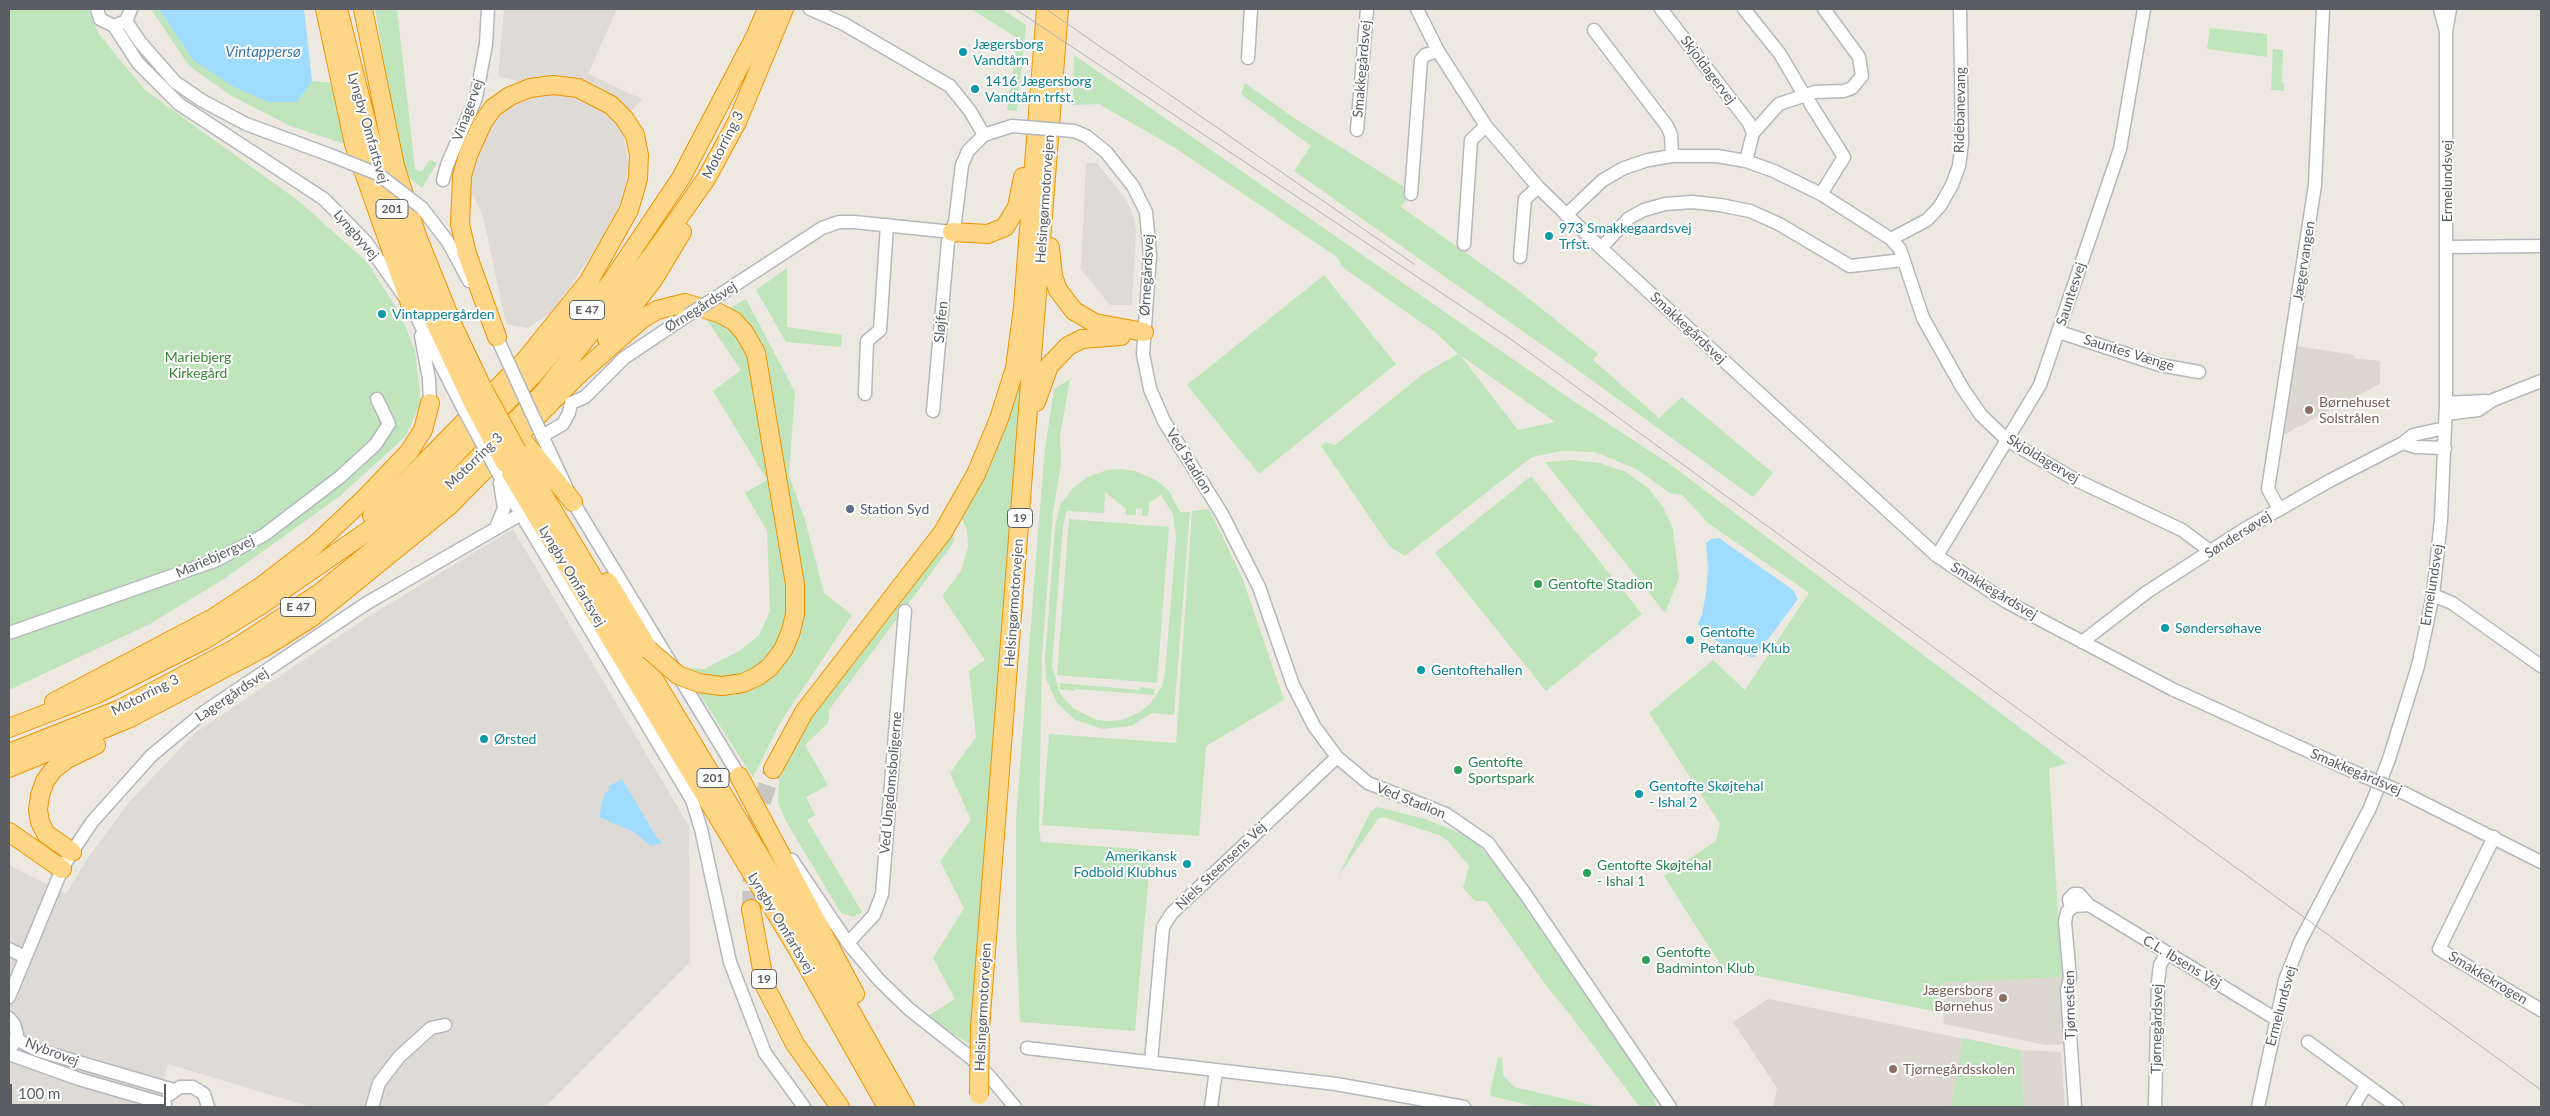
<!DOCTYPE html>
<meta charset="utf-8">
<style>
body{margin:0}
#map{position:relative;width:2550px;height:1116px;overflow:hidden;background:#ede9e1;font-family:Lato,sans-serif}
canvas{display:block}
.frame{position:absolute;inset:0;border:10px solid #5a5e62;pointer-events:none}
.scale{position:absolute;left:10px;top:1084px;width:156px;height:22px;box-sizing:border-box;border:2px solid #5a5e62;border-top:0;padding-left:6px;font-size:15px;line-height:18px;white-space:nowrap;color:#5a5e62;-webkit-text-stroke:4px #fff;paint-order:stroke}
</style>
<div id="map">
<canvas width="2550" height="1116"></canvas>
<div class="frame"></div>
<div class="scale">100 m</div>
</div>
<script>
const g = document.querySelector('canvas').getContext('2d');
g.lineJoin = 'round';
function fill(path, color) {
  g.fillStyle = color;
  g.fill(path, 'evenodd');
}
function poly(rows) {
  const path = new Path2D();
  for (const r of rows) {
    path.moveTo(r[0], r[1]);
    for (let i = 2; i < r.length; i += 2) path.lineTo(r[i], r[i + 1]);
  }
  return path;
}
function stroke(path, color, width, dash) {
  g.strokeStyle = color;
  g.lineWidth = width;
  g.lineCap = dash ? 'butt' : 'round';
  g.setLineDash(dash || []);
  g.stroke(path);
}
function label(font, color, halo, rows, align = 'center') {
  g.font = font + ' Lato,sans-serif';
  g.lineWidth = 4;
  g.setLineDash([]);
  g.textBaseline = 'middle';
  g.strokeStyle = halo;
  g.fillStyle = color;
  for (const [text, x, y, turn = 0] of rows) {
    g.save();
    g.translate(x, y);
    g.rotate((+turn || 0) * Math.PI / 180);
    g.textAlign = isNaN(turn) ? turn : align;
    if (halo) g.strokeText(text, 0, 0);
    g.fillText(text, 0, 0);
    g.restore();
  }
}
const industrial = poly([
 [504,9,617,9,588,74,642,99,630,113,616,99,597,85,576,78,542,76,520,82,498,76],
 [542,92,578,95,601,106,615,119,623,135,629,164,625,192,616,214,592,255,552,312,528,328,506,324,483,217,470,188,475,162,484,139,492,125,506,110,524,98],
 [1086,163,1097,163,1125,198,1132,212,1136,229,1132,305,1110,305,1081,269],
 [513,529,689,826,690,962,545,1107,311,1107,168,1064,157,1107,9,1107,9,865,66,894,85,862,130,801,195,733,366,618]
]);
const education = poly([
 [2297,346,2354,355,2354,358,2380,361,2380,384,2283,435],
 [2062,977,2067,1044,2045,1045,1944,1024,1941,983],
 [1768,999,2020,1050,2061,1052,2065,1107,1773,1107,1777,1088,1733,1022]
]);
const green = poly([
 [9,9,88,9,99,34,145,90,300,202,367,262,394,304,406,328,415,351,421,402,406,436,340,496,227,577,150,624,9,690],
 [151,9,159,9,193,60,297,102,312,81,334,83,348,145,290,126,230,95,189,66],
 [375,9,397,9,415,169,421,172,430,160,437,163,422,188,407,176,401,160],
 [971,9,1002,9,1026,25,1017,111,1007,110,1015,55,1016,37],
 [2210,28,2267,34,2267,57,2207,49],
 [2273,49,2283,50,2282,83,2284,83,2284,91,2271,90],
 [1074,55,1566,396,1671,465,2067,763,2049,769,2062,977,1942,983,1943,1013,1723,969,1664,876,1716,841,1720,824,1649,713,1713,660,1745,690,1809,593,1708,523,1682,495,1670,493,1636,469,1595,452,1561,451,1532,457,1405,556,1390,547,1321,446,1325,442,1335,445,1423,374,1458,354,1435,332,1342,267,1337,257,1175,148,1099,104,1073,105],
 [1460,355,1555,422,1518,430],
 [1245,83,1294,118,1406,188,1407,199,1401,207,1517,289,1598,354,1593,360,1659,418,1682,397,1773,473,1753,497,1568,363,1294,171,1311,146,1241,94],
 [787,268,787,327,842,335,841,347,786,342,756,290],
 [1324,275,1396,364,1259,474,1187,385],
 [746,299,795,392,789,475,805,520,824,593,852,615,780,723,753,777,696,689,718,693,792,647,768,390,738,314,729,308],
 [714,313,731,323,753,366,788,591,789,618,770,660,741,677,710,678,688,668,704,669,741,650,759,635,770,611,767,531,745,493,767,480,713,391,741,370,706,319],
 [1026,352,994,779,971,1045,926,1017,955,999,933,958,964,908,940,861,971,820,950,773,976,737,969,671,985,660,942,596,961,571,968,547,967,530,961,517],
 [1070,379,1060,436,1061,464,1053,513,1042,655,1039,828,1041,842,1151,850,1135,1031,1020,1022,1016,933,1016,819,1038,532,1045,449,1054,389],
 [1572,460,1600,463,1626,472,1648,488,1663,507,1673,529,1679,578,1665,613,1545,462],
 [1121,469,1135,471,1158,481,1169,491,1180,512,1190,512,1174,715,1152,713,1131,726,1103,729,1075,720,1057,703,1046,679,1045,658,1055,527,1060,505,1073,488,1087,477,1107,470],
 [1105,492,1126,509,1126,515,1136,515,1136,509,1142,508,1142,516,1148,516,1149,503,1161,495,1173,514,1176,538,1165,673,1162,686,1150,704,1140,712,1122,720,1111,721,1097,720,1074,709,1060,694,1052,666,1063,527,1066,513,1067,511,1104,513],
 [1531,476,1642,614,1546,691,1435,553],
 [1209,509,1242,577,1284,700,1206,746,1199,836,1042,825,1049,734,1176,743,1192,511],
 [1069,519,1169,527,1157,683,1057,675],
 [953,531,954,541,949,549,829,710,828,723,805,745,828,785,806,797,815,815,807,820,862,912,854,917,841,913,787,823,778,803,779,781,795,743,818,708],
 [1060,683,1139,690,1140,687,1155,689,1154,695,1075,689,1075,691,1060,689],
 [1378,807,1425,819,1462,834,1479,846,1496,865,1654,1095,1656,1107,1640,1107,1564,1007,1545,984,1486,901,1475,901,1463,888,1469,866,1448,841,1439,835,1383,817,1378,819,1338,876,1371,811],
 [1963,1038,2020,1050,2024,1107,1951,1107],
 [1502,1057,1503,1075,1514,1087,1600,1107,1536,1107,1491,1096,1490,1092,1498,1058]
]);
const water = poly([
 [159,9,304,9,312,81,297,102,269,102,234,87,193,60],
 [1719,538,1793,590,1798,599,1755,657,1751,657,1720,643,1701,629,1698,623,1702,615,1706,593,1708,568,1706,543,1711,539],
 [622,779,657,838,663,843,651,846,634,832,599,817,604,794,610,790,608,787]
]);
const highwayTunnel = poly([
 [751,909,752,857,757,816,773,769]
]);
const minor = poly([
 [97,9,100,19,114,26,126,21,131,9],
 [810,9,844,24,950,86,970,111,984,135],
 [1417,9,1438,51,1486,126,1538,187,1601,248,1937,556,2005,601,2172,689,2354,772],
 [1661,9,1749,123,1753,133,1746,161],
 [1744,9,1780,54,1804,95],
 [2440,9,2446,32],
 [126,21,140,42,175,82,201,100,246,124,330,155],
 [114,26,138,63,179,104,324,199,366,242,411,306,464,410],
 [1594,30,1667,126,1671,135,1672,156],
 [1248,58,1251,9],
 [1810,103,1844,157,1821,194],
 [1357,130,1367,9],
 [1074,131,1086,136,1106,152,1133,186,1146,212,1150,255,1143,354,1150,389,1164,421,1222,514,1259,587,1293,685,1314,726,1337,757,1368,783,1446,814,1488,843,1526,895,1670,1107],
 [1753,133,1779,104,1815,92,1844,91,1852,88,1862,76,1859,57,1824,9],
 [443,180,447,165,476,98,486,44,488,9],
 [1411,194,1421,60,1425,55,1438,51],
 [422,208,448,242,469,281],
 [1566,215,1603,180,1624,168,1648,160,1672,156,1717,156,1746,161,1774,171,1821,194,1891,239,1900,249,1923,318,1963,389,1981,415,2007,440,2074,479,2182,530,2210,551],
 [1891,239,1927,220,1940,206,1952,185,1959,166,1962,143,1960,9],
 [1464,244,1471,140,1486,126],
 [2447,247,2541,246],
 [1601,248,1629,218,1644,210,1665,204,1692,202,1720,205,1750,211,1779,224,1850,266,1903,260],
 [1520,257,1525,199,1538,187],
 [715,298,822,228,839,222,854,222,952,232],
 [494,331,508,362],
 [2059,332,2160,365,2199,372],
 [421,336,429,379,430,403],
 [865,394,867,341,880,330,887,225],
 [2446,403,2486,401],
 [933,411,948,242,955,222,962,165,968,151,984,135,1012,126],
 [2446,414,2478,410,2493,400,2541,381],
 [539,429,573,502,743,782],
 [542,436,563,424,569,413,571,403,585,397,624,358,688,315],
 [2403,443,2416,447,2445,448],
 [497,471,521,514,692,800,701,829,730,962,765,1053,804,1107],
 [2279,509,2268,489,2315,185,2323,9],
 [496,528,504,508,500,483],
 [1937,556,2040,385,2120,149,2144,9],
 [2433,595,2452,603,2541,666],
 [9,633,217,560,264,535,340,477,375,445,389,424,377,399],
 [2082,642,2147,592,2243,530,2331,480,2403,443,2413,435,2445,428],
 [2406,794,2541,862],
 [2494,837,2439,949,2541,1010],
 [792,860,848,943,879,980,909,1009,971,1058,990,1077,1015,1107],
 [2089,905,2079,894,2074,894,2069,899,2070,904,2074,906,2089,905,2276,1019],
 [2074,906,2067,912,2065,922,2070,978,2067,990,2075,1107],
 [848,943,874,915,882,894,905,611],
 [9,949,25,957],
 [9,997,62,869,72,852,92,822,152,755,204,712,367,603,521,514],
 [9,1018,14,1024,17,1034,13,1045],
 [16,1039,37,1050,174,1090],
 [2308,1042,2397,1107],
 [1027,1048,1336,1084,1464,1107],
 [9,1054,79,1079,165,1104],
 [1151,1062,1163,927,1172,913,1337,757],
 [169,1095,180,1087,193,1087,204,1094,208,1107],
 [372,1107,379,1083,399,1057,431,1028,445,1025],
 [1211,1107,1216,1070],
 [2155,1107,2158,982,2160,965,2167,953],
 [2258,1107,2285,980,2300,942,2370,808,2389,759,2418,666,2433,595,2441,520,2446,403,2446,32,2450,9],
 [2353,1107,2366,1085]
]);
const highway = poly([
 [325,9,354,144,411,306],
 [338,9,373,148,396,223,423,297,472,401],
 [363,9,395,166,417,236,454,328,483,389],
 [952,232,988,234,1005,227,1017,207,1023,177],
 [1050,247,1053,276,1058,290,1074,311,1095,323,1144,332],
 [607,339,653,280,682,232],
 [1036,402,1049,366,1068,346,1082,339,1121,336],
 [525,443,573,502],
 [517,451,815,948,905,1107],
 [505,463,797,948,887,1107],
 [372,516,526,359,589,281,629,210,638,179,639,155,635,135,624,118,611,105,578,88,553,85,530,88,510,96,493,108,483,122,468,155,462,176,460,224,467,254,497,337],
 [608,582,649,650],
 [54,702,213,618,263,585,315,545,365,498,409,452,423,430,430,403],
 [9,728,97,694,204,640,261,605,381,522,427,483,534,374,611,282,681,178,755,37,767,9],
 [9,753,120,709,234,649,321,592,422,510,465,471,543,393,653,254,706,179,737,122,784,9],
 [9,768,130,718,265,647,311,618,449,506,578,375,642,319,657,310,685,303,719,313,734,321,744,332,756,353,795,584,795,614,791,631,783,650,770,667,758,676,743,683,722,686],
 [773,769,804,712,943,532,976,474,999,419,1015,368,1023,307,1046,9],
 [739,776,855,994],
 [9,832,62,869],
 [72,852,46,834,40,822,38,810,40,795,45,781,53,770,67,759,96,745],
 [751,909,765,986,795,1044,840,1107],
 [980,1028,1059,9]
]);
const tram = poly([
 [1015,9,1512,340,2541,1090],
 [1046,9,1414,264]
]);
const minorBridge = poly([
 [1012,126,1074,131],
 [330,155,378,174,422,208],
 [688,315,715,298],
 [508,362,539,429],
 [464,410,497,471],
 [2354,772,2406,794]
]);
const highwayBridge = poly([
 [483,389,517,451],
 [472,401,505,463],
 [649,650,678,675,699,683,722,686],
 [979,1095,980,1028]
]);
const markers = [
 [963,52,5,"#0f9aa8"],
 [975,89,5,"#0f9aa8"],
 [1549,236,5,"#0f9aa8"],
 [382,314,5,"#0f9aa8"],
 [2309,410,5,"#8d6e63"],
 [850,509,5,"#5c6f8a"],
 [1538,584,5,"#2e9e5b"],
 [2165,628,5,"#0f9aa8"],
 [1690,640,5,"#0f9aa8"],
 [1421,670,5,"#0f9aa8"],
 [484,739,5,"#0f9aa8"],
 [1458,770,5,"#2e9e5b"],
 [1639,794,5,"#0f9aa8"],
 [1187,864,5,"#0f9aa8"],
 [1587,873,5,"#2e9e5b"],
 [1646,960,5,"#2e9e5b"],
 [2003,998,5,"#8d6e63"],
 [1893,1069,5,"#8d6e63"]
];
const shields = [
 [392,209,32],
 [587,310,35],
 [1020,518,25],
 [298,607,35],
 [713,778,32],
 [764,979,25]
];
const shieldNames = [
 ["201",392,209],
 ["E 47",587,310],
 ["19",1020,518],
 ["E 47",298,607],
 ["201",713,778],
 ["19",764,979]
];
const cultureNames = [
 ["Jægersborg",973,44],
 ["Vandtårn",973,60],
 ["1416 Jægersborg",985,81],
 ["Vandtårn trfst.",985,97],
 ["973 Smakkegaardsvej",1559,228],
 ["Trfst.",1559,244],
 ["Vintappergården",392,314],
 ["Søndersøhave",2175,628],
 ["Gentofte",1700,632],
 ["Petanque Klub",1700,648],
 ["Gentoftehallen",1431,670],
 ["Ørsted",494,739],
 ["Gentofte Skøjtehal",1649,786],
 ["- Ishal 2",1649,802],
 ["Amerikansk",1177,856,"right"],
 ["Fodbold Klubhus",1177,872,"right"]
];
const streetNames = [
 ["Smakkegårdsvej",1362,69,-85],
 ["Skjoldagervej",1708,70,53],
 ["Vinagervej",468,110,-70],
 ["Ridebanevang",1960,110,-89],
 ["Lyngby Omfartsvej",368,128,74],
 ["Motorring 3",723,145,-63],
 ["Ermelundsvej",2447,181,-90],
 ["Helsingørmotorvejen",1045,199,-86],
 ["Lyngbyvej",356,235,49],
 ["Jægervangen",2304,261,-81],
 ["Ørnegårdsvej",1147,275,-87],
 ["Sauntesvej",2071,294,-72],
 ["Ørnegårdsvej",701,307,-32],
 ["Sløjfen",941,322,-85],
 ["Smakkegårdsvej",1688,328,43],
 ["Sauntes Vænge",2129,353,17],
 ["Skjoldagervej",2043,459,31],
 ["Motorring 3",474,461,-44],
 ["Ved Stadion",1189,461,58],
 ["Søndersøvej",2238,535,-32],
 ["Mariebjergvej",215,557,-24],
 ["Lyngby Omfartsvej",572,576,59],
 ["Ermelundsvej",2432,585,-81],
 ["Smakkegårdsvej",1994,591,31],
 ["Helsingørmotorvejen",1014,603,-86],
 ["Motorring 3",145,695,-27],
 ["Lagergårdsvej",232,695,-34],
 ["Smakkegårdsvej",2356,772,23],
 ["Ved Ungdomsboligerne",891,783,-85],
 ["Ved Stadion",1411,801,22],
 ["Niels Steensens Vej",1221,866,-44],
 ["Lyngby Omfartsvej",781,923,59],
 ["C.L. Ibsens Vej",2182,962,31],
 ["Smakkekrogen",2488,978,31],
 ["Tjørnestien",2070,1005,-91],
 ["Ermelundsvej",2281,1006,-75],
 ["Helsingørmotorvejen",983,1007,-87],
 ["Tjørnegårdsvej",2157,1029,-89],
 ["Nybrovej",52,1052,21]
];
const parkNames = [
 ["Mariebjerg",198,357],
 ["Kirkegård",198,373]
];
const educationNames = [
 ["Børnehuset",2319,402],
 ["Solstrålen",2319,418],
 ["Jægersborg",1993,990,"right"],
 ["Børnehus",1993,1006,"right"],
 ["Tjørnegårdsskolen",1903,1069]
];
const serviceNames = [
 ["Station Syd",860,509]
];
const leisureNames = [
 ["Gentofte Stadion",1548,584],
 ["Gentofte",1468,762],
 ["Sportspark",1468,778],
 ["Gentofte Skøjtehal",1597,865],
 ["- Ishal 1",1597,881],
 ["Gentofte",1656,952],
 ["Badminton Klub",1656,968]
];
const waterNames = [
 ["Vintappersø",263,52]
];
fill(industrial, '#dedbd6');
fill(education, '#ddd8cf');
fill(green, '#c0e5bd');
fill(water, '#9fdcff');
stroke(highwayTunnel, '#c8c6c1', 18, [18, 9]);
stroke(minor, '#b4b8bc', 15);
stroke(highway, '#ee9300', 20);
stroke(minor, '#fff', 12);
stroke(highway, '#fdd787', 18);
stroke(tram, '#b2b3b3', 1);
stroke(minorBridge, '#b4b8bc', 15, []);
stroke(highwayBridge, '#ee9300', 20, []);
stroke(minorBridge, '#fff', 12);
stroke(highwayBridge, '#fdd787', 18);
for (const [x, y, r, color] of markers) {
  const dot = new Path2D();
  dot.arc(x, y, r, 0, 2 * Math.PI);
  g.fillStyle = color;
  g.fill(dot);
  stroke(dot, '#fff', 2);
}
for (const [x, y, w] of shields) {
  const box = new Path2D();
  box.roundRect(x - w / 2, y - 9.5, w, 19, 4);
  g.fillStyle = '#fff';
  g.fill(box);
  stroke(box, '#5a5e62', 1);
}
label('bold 12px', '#5a5e62', null, shieldNames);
label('14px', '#0d838f', '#fff', cultureNames, 'left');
label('14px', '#5a5e62', '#fff', streetNames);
label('14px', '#368634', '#fff', parkNames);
label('14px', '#785e54', '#fff', educationNames, 'left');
label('14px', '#4e5e75', '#fff', serviceNames, 'left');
label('14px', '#27864d', '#fff', leisureNames, 'left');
label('italic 15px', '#3a77a8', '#fff', waterNames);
</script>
